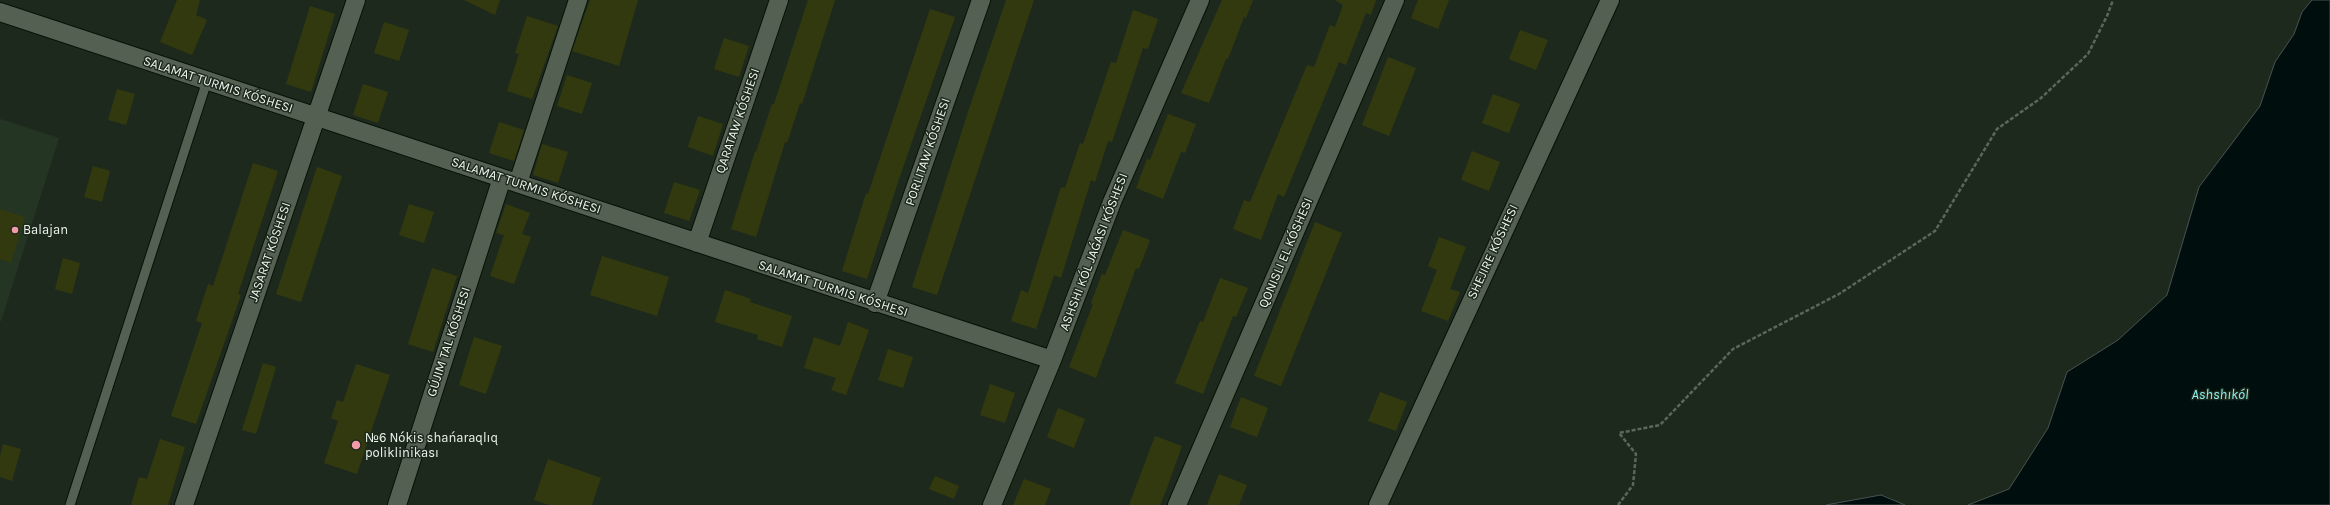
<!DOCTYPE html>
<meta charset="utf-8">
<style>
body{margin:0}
canvas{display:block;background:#1d291c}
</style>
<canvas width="2330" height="505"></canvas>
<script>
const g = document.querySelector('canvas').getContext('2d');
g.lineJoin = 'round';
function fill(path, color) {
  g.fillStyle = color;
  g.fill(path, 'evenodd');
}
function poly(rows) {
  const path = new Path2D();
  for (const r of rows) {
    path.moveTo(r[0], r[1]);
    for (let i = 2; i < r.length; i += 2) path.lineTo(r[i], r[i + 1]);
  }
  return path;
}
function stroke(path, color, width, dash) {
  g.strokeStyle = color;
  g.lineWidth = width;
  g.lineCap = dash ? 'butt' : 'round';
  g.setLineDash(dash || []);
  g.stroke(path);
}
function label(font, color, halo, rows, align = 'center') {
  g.font = font + ' Karla,sans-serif';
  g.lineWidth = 3;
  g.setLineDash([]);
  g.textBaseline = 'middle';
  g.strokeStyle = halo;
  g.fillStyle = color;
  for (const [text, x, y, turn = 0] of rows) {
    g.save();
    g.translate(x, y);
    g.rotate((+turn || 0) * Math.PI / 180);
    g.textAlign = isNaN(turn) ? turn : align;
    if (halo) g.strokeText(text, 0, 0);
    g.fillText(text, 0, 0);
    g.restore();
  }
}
const built = poly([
 [0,119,59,138,1,321,0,321]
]);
const water = poly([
 [2312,0,2330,0,2330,505,1968,505,2009,489,2048,428,2067,372,2118,340,2167,295,2199,187,2260,106,2275,62,2294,34,2302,12,2312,0],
 [1881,495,1905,505,1826,505,1881,495]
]);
const building = poly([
 [177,0,200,0,196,15,207,20,192,55,160,42],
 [464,0,500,0,495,15],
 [590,0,638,0,619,66,572,51],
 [808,0,835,0,802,104,800,103,787,143,785,142,756,237,731,229,755,151,756,152,772,104,774,104],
 [1006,0,1034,0,937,295,912,287,968,112],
 [1222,0,1253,0,1246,18,1244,17,1228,59,1226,59,1209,103,1181,93],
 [1335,0,1376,0,1371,15,1366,13,1346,65,1339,62,1284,197,1278,194,1261,240,1233,229,1244,200,1250,202,1307,65,1314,67,1330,25,1335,27,1343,5],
 [1418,0,1449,0,1438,29,1411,18],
 [310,6,335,14,311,92,286,84],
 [930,9,955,17,897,185,867,279,842,271,866,193,868,194],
 [1133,10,1158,19,1148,49,1143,48,1112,142,1108,141,1095,182,1091,180,1061,278,1054,275,1036,329,1011,321,1021,290,1028,293,1061,187,1065,188,1080,143,1083,144,1111,62,1116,63],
 [527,16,558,26,532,99,507,91,519,54,515,53],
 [384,22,409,30,399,61,374,53],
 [1520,30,1548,40,1536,70,1509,59],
 [724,38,749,46,739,77,714,69],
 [1388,57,1416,68,1389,136,1362,125],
 [567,75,592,83,582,114,557,106],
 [363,84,388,92,378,123,353,115],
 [117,89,135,94,126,125,108,120],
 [1493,94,1520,104,1509,133,1482,123],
 [1168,114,1196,124,1185,153,1181,152,1163,199,1136,188,1147,159,1150,160],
 [698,116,723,124,713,156,688,147],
 [499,122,524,130,514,161,489,153],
 [542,144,568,152,558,183,533,175],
 [1472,151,1500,162,1489,191,1461,180],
 [253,163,278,171,238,294,241,295,196,424,171,416,202,323,196,321,208,284,213,286],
 [93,166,110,171,102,202,84,197],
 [317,167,342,176,301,302,276,294],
 [674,182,700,190,689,221,664,213],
 [409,204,434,212,424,243,399,235],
 [506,204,530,213,522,234,531,237,514,284,490,276,504,235,496,233],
 [0,209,25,217,11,263,0,259],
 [1315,222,1342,233,1281,386,1254,376],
 [1123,230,1150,240,1139,269,1136,268,1096,378,1069,367,1093,304,1091,303,1102,274,1105,275],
 [1439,237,1466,247,1450,289,1460,292,1448,321,1421,311,1437,270,1428,266],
 [602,256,669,277,657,316,590,295],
 [63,258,80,263,72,294,55,289],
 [432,268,457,276,433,352,408,344],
 [1220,278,1248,288,1236,317,1233,316,1203,394,1175,383,1200,321,1203,322],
 [725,290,751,299,750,302,792,316,782,347,757,339,758,335,715,322],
 [848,322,869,330,846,395,831,390,836,378,804,368,814,337,840,346],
 [474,337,502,346,486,394,459,385],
 [888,349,913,357,903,388,878,380],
 [263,363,276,367,256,434,242,430],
 [356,364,390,375,357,474,324,463,338,421,331,418,337,400,343,402],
 [990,384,1015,393,1005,423,980,415],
 [1380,392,1407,402,1396,431,1368,421],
 [1241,397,1268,408,1257,437,1230,427],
 [1058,408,1085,419,1074,448,1047,437],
 [1155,436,1182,446,1167,488,1160,505,1129,505],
 [160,439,185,447,168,505,131,505,139,477,147,479],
 [3,444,21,449,12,481,0,477,0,456],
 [548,459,601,478,592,505,549,505,534,500],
 [1219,474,1247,485,1239,505,1207,505],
 [935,476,959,486,954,499,929,489],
 [1024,479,1051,489,1045,505,1013,505]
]);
const path = poly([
 [1618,505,1633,485,1636,454,1619,433,1660,425,1733,349,1839,294,1935,231,1997,129,2041,98,2088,54,2107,16,2113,0]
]);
const service = poly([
 [70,505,207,81]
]);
const minor = poly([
 [0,12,1052,360],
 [518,183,578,0],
 [697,243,779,0],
 [875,303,981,0],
 [184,505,356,0],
 [397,505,502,178],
 [992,505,1052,360,1112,202,1200,0],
 [1177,505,1395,0],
 [1378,505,1610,0]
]);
const markers = [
 [15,230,4,"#f39aa8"],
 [356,445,5,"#f39aa8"]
];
const streetNames = [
 ["SALAMAT TURMIS KÓSHESI",218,85,18],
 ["QARATAW KÓSHESI",738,121,-71],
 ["PORLITAW KÓSHESI",928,152,-71],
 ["SALAMAT TURMIS KÓSHESI",526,186,18],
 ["JASARAT KÓSHESI",270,252,-71],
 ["ASHSHI KÓL JAǴASI KÓSHESI",1094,252,-69],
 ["SHEJIRE KÓSHESI",1493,252,-65],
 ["QONISLI EL KÓSHESI",1286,253,-67],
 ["SALAMAT TURMIS KÓSHESI",833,289,18],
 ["GÚJIM TAL KÓSHESI",449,342,-72]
];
const poiNames = [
 ["Balajan",23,230],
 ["№6 Nókis shańaraqlıq",365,438],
 ["poliklinikası",365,453]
];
const waterNames = [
 ["Ashshıkól",2220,395]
];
fill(built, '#243524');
fill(water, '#000e0e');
stroke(water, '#475351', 1);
fill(building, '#33390e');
stroke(service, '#071106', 11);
stroke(minor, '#071106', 20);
stroke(path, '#5c675b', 2.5, [4, 2]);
stroke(service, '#536052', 9);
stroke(minor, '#536052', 18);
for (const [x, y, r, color] of markers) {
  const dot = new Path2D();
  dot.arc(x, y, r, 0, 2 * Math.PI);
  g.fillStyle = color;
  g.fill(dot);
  stroke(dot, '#1d291c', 1.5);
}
label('13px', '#edf5ec', '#1d291c', streetNames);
label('13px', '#edf5ec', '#1d291c', poiNames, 'left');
label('italic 14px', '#8df0f2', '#1d291c', waterNames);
</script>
